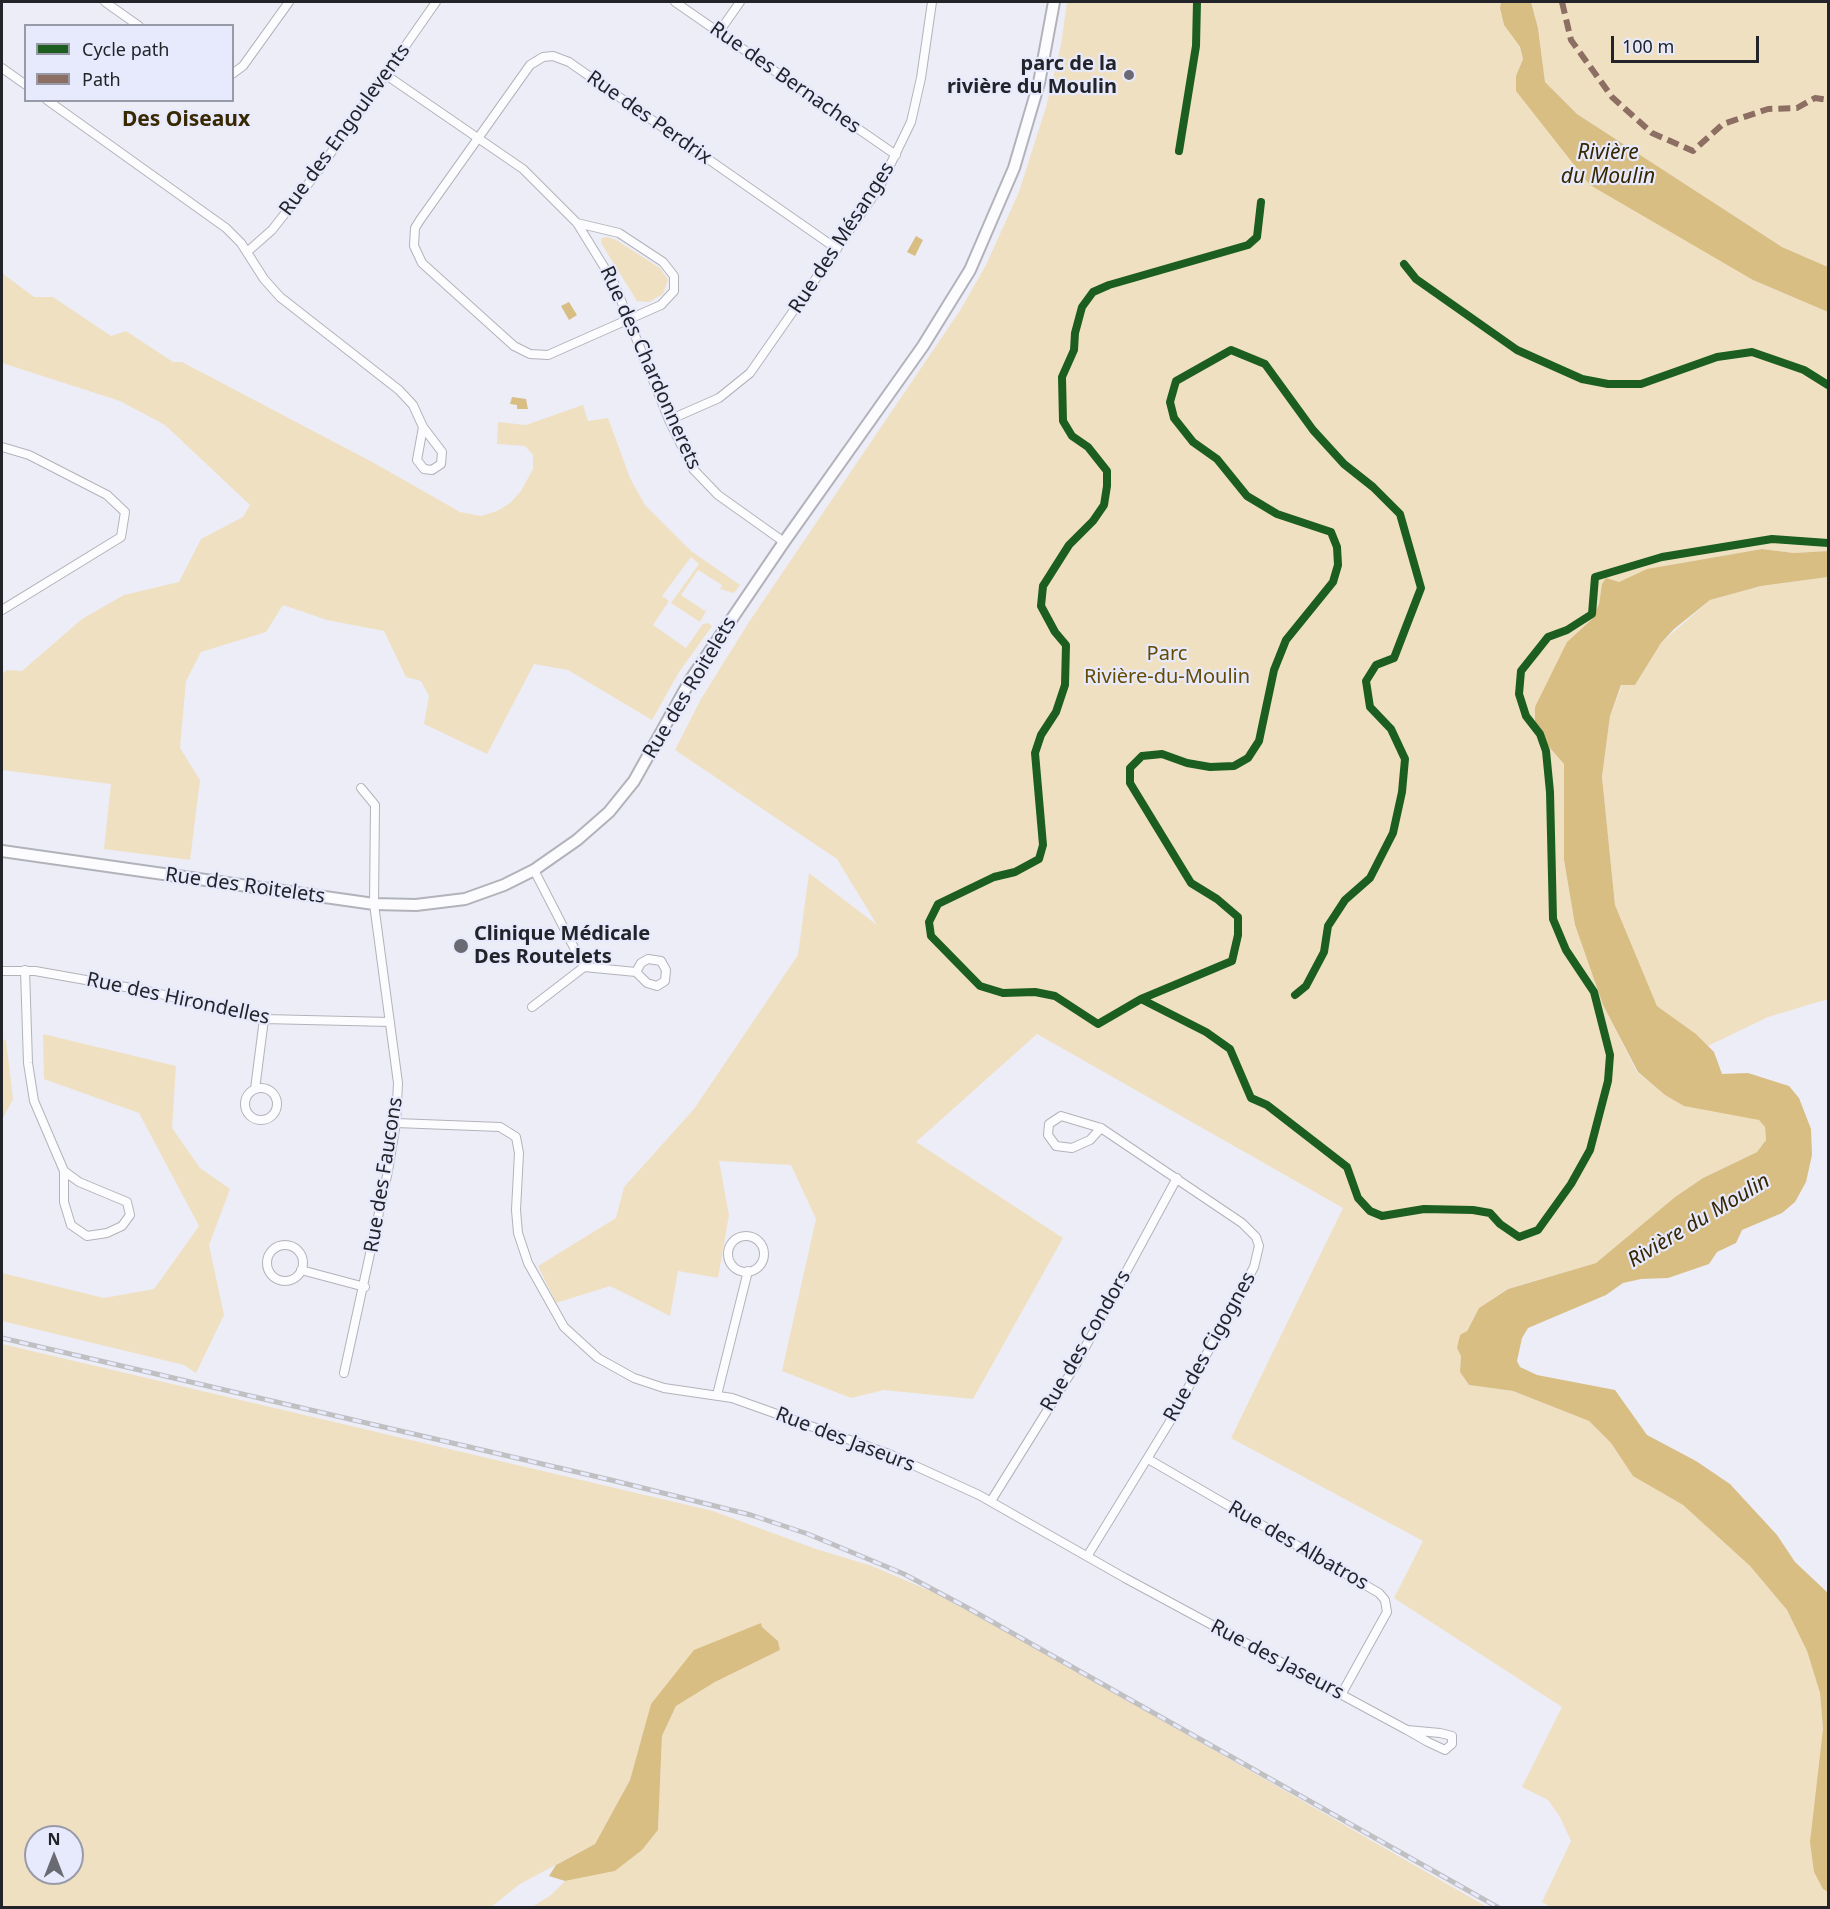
<!DOCTYPE html>
<meta charset="utf-8">
<style>
body{margin:0}
#map{position:relative;width:1830px;height:1909px;overflow:hidden;background:#ecedf7;font-family:"Noto Sans",sans-serif}
canvas{display:block}
.frame{position:absolute;inset:0;border:3px solid #23242a;pointer-events:none}
.legend{position:absolute;left:24px;top:24px;width:210px;height:78px;box-sizing:border-box;background:#e7e9fc;border:2px solid #999aa8;margin:0;padding:8px 10px;list-style:none;font-size:18px;color:#23242a}
.legend li{display:flex;align-items:center;gap:12px;height:30px}
.legend b{width:30px;border:2px solid #999aa8}
.north{position:absolute;left:24px;top:1825px;width:60px;height:60px;box-sizing:border-box;background:#e7e9fc;border:2px solid #999aa8;border-radius:50%;rotate:0deg;font-size:16px;font-weight:700;line-height:24px;text-align:center;color:#23242a}
.north::after{content:'';display:block;margin:auto;width:21px;height:27px;background:#696a72;clip-path:polygon(50% 0,100% 100%,50% 72%,0 100%)}
.scale{position:absolute;left:1611px;top:36px;width:148px;height:27px;box-sizing:border-box;border:3px solid #23242a;border-top:0;padding-left:8px;font-size:18px;line-height:21px;white-space:nowrap;color:#23242a;-webkit-text-stroke:4px #e7e9fc;paint-order:stroke}
</style>
<div id="map">
<canvas width="1830" height="1909"></canvas>
<div class="frame"></div>
<ul class="legend">
<li><b style="height:8px;background:#1b5e20"></b>Cycle path</li>
<li><b style="height:8px;background:#8d6e63"></b>Path</li>
</ul>
<div class="north">N</div>
<div class="scale">100 m</div>
</div>
<script>
const g = document.querySelector('canvas').getContext('2d');
g.lineJoin = 'round';
function fill(path, color) {
  g.fillStyle = color;
  g.fill(path, 'evenodd');
}
function poly(rows) {
  const path = new Path2D();
  for (const r of rows) {
    if (r.length === 3) {
      path.moveTo(r[0] + r[2], r[1]);
      path.arc(r[0], r[1], r[2], 0, 2 * Math.PI);
      continue;
    }
    path.moveTo(r[0], r[1]);
    for (let i = 2; i < r.length; i += 2) path.lineTo(r[i], r[i + 1]);
  }
  return path;
}
function stroke(path, color, width, dash) {
  g.strokeStyle = color;
  g.lineWidth = width;
  g.lineCap = dash ? 'butt' : 'round';
  g.setLineDash(dash || []);
  g.stroke(path);
}
function label(font, color, halo, rows, align = 'center') {
  g.font = font + ' "Noto Sans",sans-serif';
  g.lineWidth = 4.5;
  g.setLineDash([]);
  g.textBaseline = 'middle';
  g.strokeStyle = halo;
  g.fillStyle = color;
  for (const [text, x, y, turn = 0] of rows) {
    g.save();
    g.translate(x, y);
    g.rotate((+turn || 0) * Math.PI / 180);
    g.textAlign = isNaN(turn) ? turn : align;
    if (halo) g.strokeText(text, 0, 0);
    g.fillText(text, 0, 0);
    g.restore();
  }
}
const green = poly([
 [1067,2,1501,2,1500,8,1504,25,1520,48,1523,59,1516,76,1753,280,1828,312,1828,551,1794,553,1762,549,1670,565,1619,582,1602,584,1599,604,1592,619,1567,642,1535,731,1564,764,1564,860,1575,925,1603,1005,1637,1072,1665,1095,1759,1120,1765,1126,1766,1140,1757,1152,1703,1178,1675,1197,1596,1263,1507,1289,1479,1308,1457,1348,1461,1356,1460,1372,1469,1385,1513,1391,1589,1421,1611,1443,1633,1475,1683,1505,1750,1566,1787,1610,1807,1651,1820,1693,1823,1729,1823,1889,1828,1892,1828,1907,1552,1908,1542,1902,1571,1841,1560,1817,1548,1800,1522,1787,1562,1707,1394,1598,1423,1541,1231,1438,1343,1208,1037,1034,916,1142,1063,1238,973,1399,884,1390,851,1398,782,1371,816,1219,791,1165,719,1161,729,1215,718,1278,678,1271,670,1316,610,1286,556,1303,538,1266,616,1218,624,1187,694,1109,798,955,809,873,877,925,837,859,675,750,701,699,749,622,961,309,986,265,1019,192,1046,107,1061,45],
 [1531,2,1828,2,1828,267,1782,247,1577,114,1545,82,1538,28],
 [607,237,616,240,660,268,668,280,663,294,649,302,637,301,601,243,602,238],
 [2,273,34,297,53,297,111,336,126,331,173,362,182,362,374,463,460,512,481,516,497,511,510,503,521,491,533,469,533,455,525,446,497,444,498,422,526,425,583,405,588,421,608,418,630,478,645,505,691,551,740,585,734,593,720,589,722,585,698,570,681,595,705,611,708,607,700,622,671,603,699,564,691,557,662,596,669,601,653,625,686,648,703,624,708,623,712,626,679,672,652,720,568,670,534,664,487,754,424,724,429,696,421,681,406,677,384,631,327,620,283,605,266,632,201,652,186,681,180,748,200,780,190,860,104,849,111,784,2,770,2,674,7,670,22,671,82,619,124,595,179,582,201,539,243,517,250,505,165,425,120,401,2,363],
 [1828,577,1828,999,1768,1017,1708,1046,1696,1034,1657,1006,1615,905,1602,777,1610,716,1622,685,1635,685,1661,643,1710,600,1761,586],
 [43,1034,176,1066,172,1128,200,1168,230,1189,209,1245,224,1315,196,1373,184,1365,2,1321,2,1273,104,1298,154,1289,199,1226,139,1113,44,1079],
 [2,1039,6,1040,13,1099,2,1120],
 [2,1344,713,1511,816,1549,872,1566,935,1593,1005,1630,1487,1907,532,1907,551,1895,565,1881,615,1871,642,1850,658,1830,662,1736,676,1706,715,1682,780,1650,778,1641,762,1627,761,1623,651,1704,630,1780,595,1844,520,1884,491,1907,2,1907],
 [36,1837,72,1837,72,1873,36,1873]
]);
const water = poly([
 [1501,2,1531,2,1538,28,1545,82,1577,114,1782,247,1828,267,1828,312,1753,280,1590,185,1516,91,1516,76,1523,59,1520,47,1504,25,1500,8],
 [916,236,923,240,915,256,907,252],
 [569,302,577,315,569,320,561,306],
 [512,397,526,399,528,409,517,409,517,405,510,404],
 [1762,549,1794,553,1828,551,1828,577,1761,586,1710,600,1674,629,1661,643,1635,685,1621,685,1610,716,1602,777,1615,905,1657,1006,1696,1034,1714,1052,1722,1074,1748,1073,1789,1086,1799,1098,1811,1129,1812,1155,1806,1182,1795,1202,1782,1213,1742,1230,1736,1243,1717,1252,1709,1264,1668,1278,1641,1279,1623,1283,1606,1295,1528,1328,1522,1338,1517,1361,1520,1367,1537,1375,1615,1390,1647,1435,1696,1461,1730,1484,1777,1535,1795,1562,1828,1593,1828,1892,1823,1889,1814,1872,1810,1842,1823,1729,1820,1693,1807,1651,1787,1610,1750,1566,1683,1505,1633,1476,1611,1443,1589,1421,1513,1391,1469,1385,1460,1372,1461,1356,1457,1348,1460,1335,1467,1331,1479,1308,1508,1289,1596,1263,1675,1197,1703,1178,1757,1152,1766,1140,1765,1127,1759,1120,1684,1106,1665,1095,1638,1072,1603,1005,1575,925,1564,860,1564,764,1535,731,1535,707,1567,642,1592,619,1599,604,1602,584,1606,578,1619,582,1647,569],
 [761,1623,762,1627,778,1641,780,1650,715,1682,676,1706,662,1736,658,1830,642,1850,615,1871,565,1881,549,1876,556,1865,595,1844,630,1780,651,1704,694,1650]
]);
const minor = poly([
 [105,2,139,26],
 [675,2,896,155],
 [719,32,740,2],
 [2,68,26,85],
 [232,74,243,66,289,2],
 [386,75,523,169,577,223,614,283,669,420,693,469,718,495,784,542],
 [47,100,226,228,241,243,264,279,280,297,399,390,413,405,423,427,442,452,441,464,432,470,424,469,417,460,423,427],
 [577,223,619,233,663,262,674,276,674,291,661,305,548,355,530,354,514,346,422,263,414,246,415,228,420,220,530,65,543,57,553,56,569,62,837,249],
 [247,252,272,230,319,170,436,2],
 [669,420,719,398,750,373,879,188,911,122,921,78,932,2],
 [2,447,29,455,107,495,125,512,121,537,2,610],
 [534,870,584,967],
 [25,970,28,1063,34,1101,64,1171,64,1202,71,1225,87,1236,107,1233,122,1226,130,1215,127,1202,79,1182,64,1171],
 [2,971,35,971,148,991,264,1019,390,1022],
 [532,1007,584,967,636,972,647,983,657,986,665,981,666,970,661,961,648,959,641,963,636,972],
 [261,1104,16],
 [255,1089,264,1019],
 [396,1123,500,1127,516,1137,519,1153,516,1210,518,1233,528,1263,564,1327,598,1358,634,1378,664,1388,732,1398,889,1454,979,1495,1125,1578,1407,1730,1428,1742,1445,1750,1452,1744,1452,1736,1440,1733,1407,1730],
 [746,1254,18],
 [285,1263,18],
 [301,1270,365,1287],
 [344,1373,388,1171,396,1123,398,1083,374,904,375,805,361,788],
 [717,1395,748,1271],
 [1148,1459,1379,1593,1385,1600,1387,1612,1341,1695],
 [991,1501,1075,1366,1177,1178],
 [1088,1555,1169,1423,1254,1267,1259,1246,1256,1237,1242,1223,1101,1128,1061,1116,1049,1124,1048,1135,1056,1146,1072,1148,1090,1140,1101,1128]
]);
const tertiary = poly([
 [2,851,374,904,416,905,465,899,504,885,534,870,577,840,609,812,634,781,691,679,784,542,923,346,970,270,1014,168,1039,83,1054,2]
]);
const rail = poly([
 [2,1338,611,1480,751,1515,808,1534,904,1574,966,1607,1499,1908]
]);
const quiet = poly([
 [1562,2,1571,40,1612,97,1652,133,1693,151,1723,124,1768,109,1797,108,1815,98,1828,100]
]);
const cycleway = poly([
 [1179,151,1196,46,1197,2],
 [1261,202,1257,237,1248,245,1109,285,1093,292,1082,307,1075,333,1074,350,1062,377,1063,421,1072,436,1088,447,1107,471,1107,486,1104,505,1093,521,1069,545,1043,586,1041,606,1055,632,1066,645,1065,685,1056,712,1041,735,1035,753,1043,845,1039,859,1015,872,994,877,938,904,929,922,931,936,980,986,1003,993,1035,992,1055,996,1098,1024,1141,999,1206,1032,1230,1049,1251,1098,1267,1105,1347,1167,1358,1198,1370,1211,1382,1216,1424,1209,1473,1210,1490,1213,1500,1224,1519,1237,1538,1230,1571,1184,1590,1150,1608,1081,1610,1055,1594,992,1566,950,1553,919,1550,792,1546,751,1540,734,1526,716,1519,694,1521,671,1548,637,1567,630,1592,614,1595,577,1662,557,1772,539,1828,543],
 [1404,264,1416,279,1517,350,1582,379,1608,384,1641,384,1717,357,1752,352,1804,370,1828,385],
 [1141,999,1232,961,1238,935,1238,917,1217,899,1191,883,1130,783,1130,768,1142,756,1162,754,1187,763,1210,767,1234,766,1248,758,1259,741,1274,670,1286,640,1333,582,1338,565,1337,547,1331,532,1277,514,1247,496,1217,459,1193,442,1174,418,1170,402,1176,381,1231,350,1265,364,1313,430,1344,464,1373,487,1400,514,1421,588,1394,658,1376,665,1366,681,1370,707,1391,729,1405,759,1402,792,1393,833,1370,878,1345,900,1328,926,1324,952,1306,986,1295,995]
]);
const markers = [
 [1129,75,6,"#696a72"],
 [461,946,8,"#696a72"]
];
const poiNames = [
 ["parc de la",1117,64],
 ["rivière du Moulin",1117,87],
 ["Clinique Médicale",474,934,"left"],
 ["Des Routelets",474,957,"left"]
];
const streetNames = [
 ["Rue des Bernaches",785,78,35],
 ["Rue des Perdrix",649,118,35],
 ["Rue des Engoulevents",345,130,-54],
 ["Rue des Mésanges",842,238,-57],
 ["Rue des Chardonnerets",650,368,66],
 ["Rue des Roitelets",690,688,-59],
 ["Rue des Roitelets",245,886,8],
 ["Rue des Hirondelles",178,999,12],
 ["Rue des Faucons",384,1175,-81],
 ["Rue des Condors",1086,1341,-60],
 ["Rue des Cigognes",1210,1347,-61],
 ["Rue des Jaseurs",845,1440,21],
 ["Rue des Albatros",1298,1546,30],
 ["Rue des Jaseurs",1277,1660,28]
];
const parkNames = [
 ["Parc",1167,654],
 ["Rivière-du-Moulin",1167,677]
];
const neighbourhoodNames = [
 ["Des Oiseaux",186,120]
];
const waterNames = [
 ["Rivière",1608,153],
 ["du Moulin",1608,177],
 ["Rivière du Moulin",1699,1221,-31]
];
fill(green, '#f0e0c2');
fill(water, '#d9be83');
stroke(minor, '#b2b3ba', 10);
stroke(tertiary, '#b2b3ba', 14);
stroke(minor, '#fcfcfe', 8);
stroke(tertiary, '#fcfcfe', 10);
stroke(rail, '#c0c0c2', 5);
stroke(rail, '#e7e9fc', 3, [9]);
stroke(quiet, '#8d6e63', 6, [12, 6]);
stroke(cycleway, '#1b5e20', 8);
for (const [x, y, r, color] of markers) {
  const dot = new Path2D();
  dot.arc(x, y, r, 0, 2 * Math.PI);
  g.fillStyle = color;
  g.fill(dot);
  stroke(dot, '#e7e9fc', 2);
}
label('bold 20px', '#23242a', '#e7e9fc', poiNames, 'right');
label('20px', '#23242a', '#e7e9fc', streetNames);
label('20px', '#654b00', '#e7e9fc', parkNames);
label('bold 21px', '#392900', '#e7e9fc', neighbourhoodNames);
label('italic 21px', '#372700', '#e7e9fc', waterNames);
</script>
